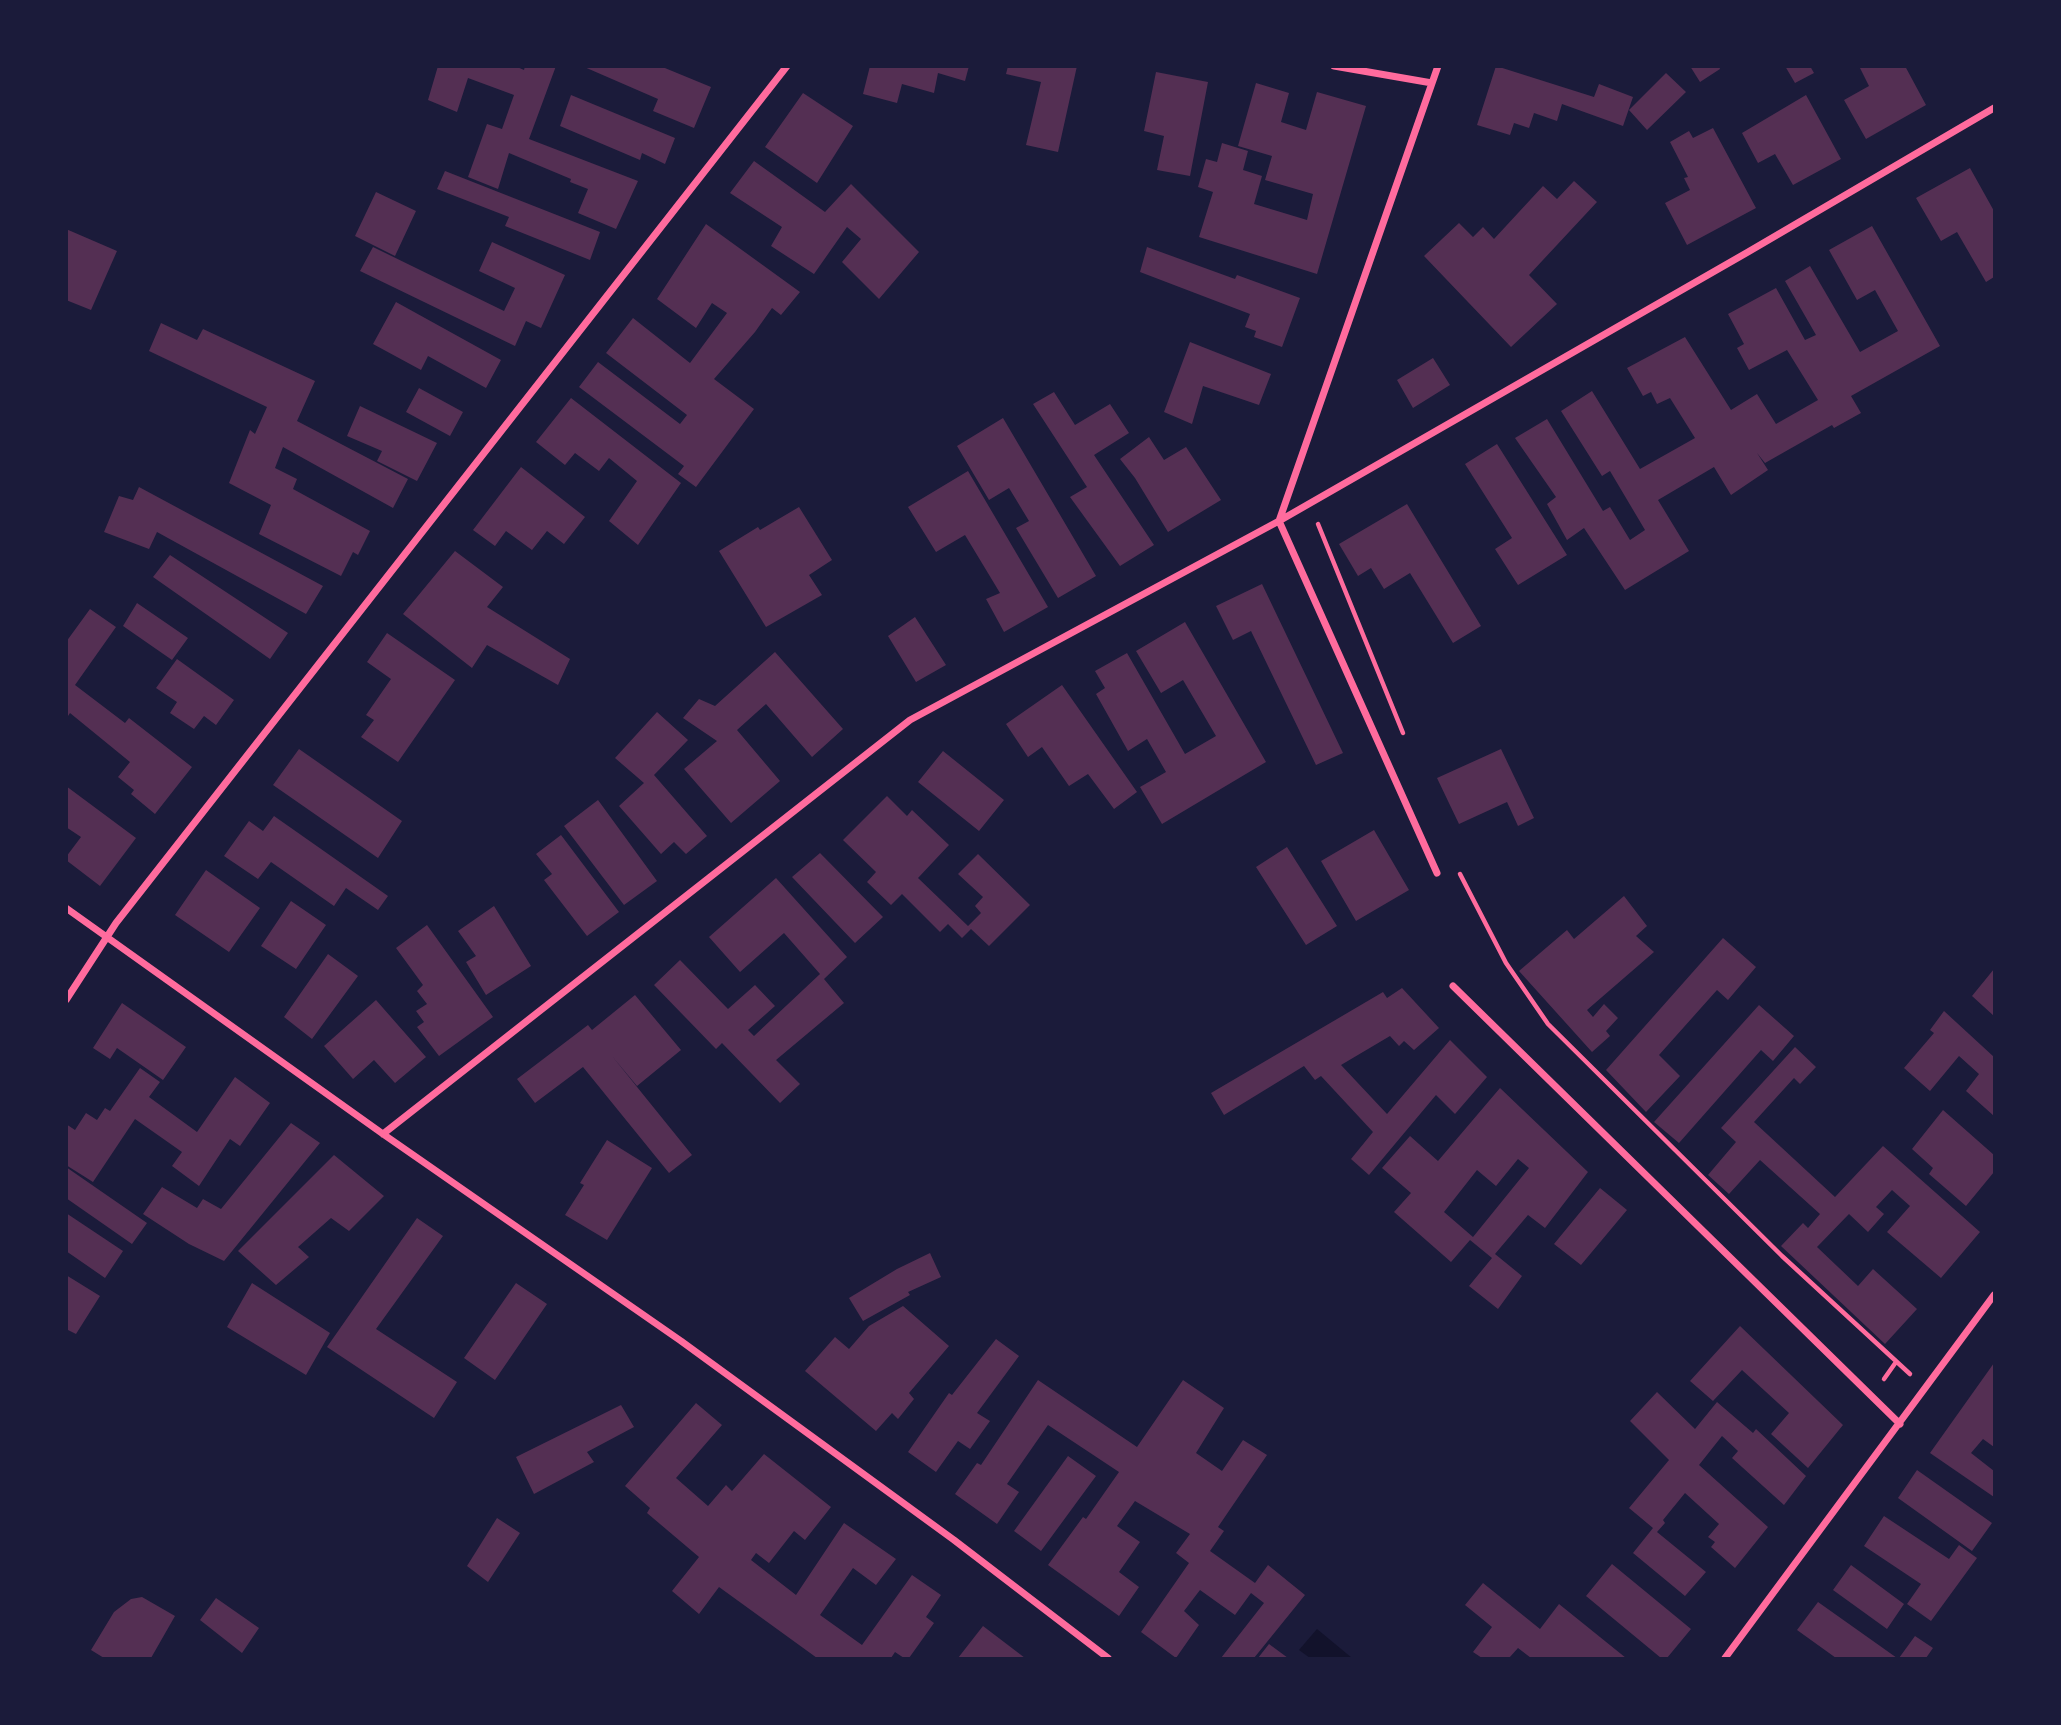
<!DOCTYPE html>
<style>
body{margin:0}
#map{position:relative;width:2061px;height:1725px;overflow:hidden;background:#1b1b3a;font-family:Roboto,sans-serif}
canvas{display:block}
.frame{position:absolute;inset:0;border:68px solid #1b1b3a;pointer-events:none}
</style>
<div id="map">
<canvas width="2061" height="1725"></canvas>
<div class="frame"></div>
</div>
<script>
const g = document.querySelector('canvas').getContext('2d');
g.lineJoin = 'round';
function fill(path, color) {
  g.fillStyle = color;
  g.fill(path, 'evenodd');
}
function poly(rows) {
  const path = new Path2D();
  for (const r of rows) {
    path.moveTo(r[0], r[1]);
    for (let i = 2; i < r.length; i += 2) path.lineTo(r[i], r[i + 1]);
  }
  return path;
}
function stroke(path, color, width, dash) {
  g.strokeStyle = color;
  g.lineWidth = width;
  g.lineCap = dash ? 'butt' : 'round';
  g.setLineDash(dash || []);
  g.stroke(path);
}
const water = poly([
 [1317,1629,1352,1658,1310,1658,1299,1650]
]);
const building = poly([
 [438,66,515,66,524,70,525,66,556,66,529,139,638,181,616,229,578,213,588,189,570,182,571,179,509,153,498,189,468,177,487,124,502,129,514,95,468,78,457,112,428,100],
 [582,66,660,66,711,87,694,128,653,111,658,99],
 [870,66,969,66,965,81,938,73,934,93,902,84,897,103,863,94],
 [1008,66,1077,66,1058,152,1026,145,1041,82,1006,74],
 [1496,66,1594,97,1599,84,1633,97,1623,126,1562,104,1557,121,1534,113,1529,128,1514,123,1510,135,1477,125],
 [1690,66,1719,66,1720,69,1700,82],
 [1785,66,1810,66,1814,73,1795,83],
 [1859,66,1905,66,1926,105,1866,139,1844,100,1869,86],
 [1156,72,1208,82,1190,176,1157,170,1164,136,1144,131],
 [1666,73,1686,92,1647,130,1629,110],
 [1256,83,1289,93,1281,122,1306,130,1317,92,1366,106,1317,274,1199,237,1213,192,1198,187,1206,159,1217,162,1222,143,1248,151,1243,170,1262,176,1254,204,1307,220,1313,194,1265,180,1272,156,1238,146],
 [803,93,853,126,817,183,765,147],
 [571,95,675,138,665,164,642,153,640,160,560,126],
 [1806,95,1841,159,1793,185,1775,154,1758,163,1742,133],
 [1713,128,1756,208,1687,245,1665,203,1690,190,1684,178,1688,177,1670,142,1689,131,1693,138],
 [754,161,825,212,851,184,919,252,879,299,842,262,861,239,847,227,814,274,771,246,782,227,730,193],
 [1970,168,1994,211,1994,277,1986,282,1957,232,1941,241,1916,198],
 [445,171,600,232,590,260,505,226,509,217,437,189],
 [1574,181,1597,202,1529,275,1557,304,1511,347,1424,256,1459,223,1473,237,1483,227,1494,239,1543,186,1557,199],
 [376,192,416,211,395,256,355,236],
 [706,224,800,292,781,315,772,308,755,332,714,379,754,409,696,487,678,474,684,466,579,387,598,362,680,424,687,415,606,353,633,318,690,363,727,313,712,303,696,328,657,299],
 [1872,226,1940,346,1851,396,1861,413,1834,428,1832,425,1765,463,1757,453,1768,470,1731,495,1714,467,1658,500,1689,551,1625,590,1584,528,1567,540,1547,504,1556,497,1515,438,1547,419,1603,511,1610,507,1630,540,1645,530,1610,471,1602,476,1561,411,1592,391,1640,469,1695,438,1670,398,1657,404,1651,392,1643,396,1627,368,1685,337,1731,410,1757,394,1776,424,1818,400,1787,350,1749,370,1737,348,1744,344,1728,314,1776,288,1805,340,1816,335,1785,281,1810,266,1860,352,1898,331,1875,290,1857,300,1829,250],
 [66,229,117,251,91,310,66,300],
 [492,242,565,275,541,328,526,321,515,346,360,271,373,247,504,311,515,288,479,271],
 [1147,247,1235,279,1237,275,1300,298,1282,347,1254,337,1256,331,1245,327,1250,314,1140,272],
 [396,302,501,360,486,388,428,356,421,370,373,344],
 [161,323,197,340,203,329,315,381,297,421,408,479,393,508,283,447,275,468,297,479,293,489,370,531,358,555,353,552,341,576,259,534,271,505,229,483,250,430,255,434,267,407,149,351],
 [1190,342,1271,374,1259,405,1203,386,1192,424,1164,412],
 [1433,358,1450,385,1413,408,1397,380],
 [419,388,463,412,450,436,406,412],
 [1054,392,1075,425,1110,404,1129,433,1094,455,1154,545,1120,566,1070,497,1087,487,1033,404],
 [571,398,681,483,638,545,609,521,637,481,609,458,599,471,575,453,565,465,536,442],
 [360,406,437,443,417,481,377,461,382,451,347,436],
 [1003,418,1096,576,1058,598,1016,528,1029,521,1009,488,989,500,957,446],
 [1149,437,1164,460,1186,447,1221,500,1168,532,1135,478,1120,459],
 [1497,444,1567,555,1518,585,1495,549,1512,538,1465,464],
 [521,467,585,517,564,544,547,531,532,550,506,531,495,546,473,530],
 [968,471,1048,607,1004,632,986,599,1000,593,965,535,936,552,908,507],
 [139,487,323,586,306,614,157,532,149,549,104,532,119,496,133,500],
 [1407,504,1481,626,1453,643,1410,573,1384,589,1371,568,1358,576,1339,544],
 [799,507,832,560,809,575,822,595,766,627,719,551,758,527,760,530],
 [455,551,503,587,487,607,570,659,558,685,487,645,472,668,403,614],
 [170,555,288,633,270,659,153,577],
 [1262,584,1343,753,1316,765,1251,631,1233,640,1216,606],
 [137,603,188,638,172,660,123,626],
 [90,609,116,627,75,685,125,723,129,718,192,767,155,814,131,794,134,790,118,777,130,762,70,713,66,719,66,642],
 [915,617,946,665,916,682,888,636],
 [1185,622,1266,762,1162,824,1140,787,1166,772,1147,739,1128,751,1096,694,1105,688,1095,671,1127,653,1185,754,1216,736,1183,680,1161,693,1136,651],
 [387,633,455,680,398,762,361,737,374,720,366,715,391,679,367,662],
 [775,652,843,729,812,757,766,704,737,730,780,781,731,823,684,769,717,741,683,718,699,699,715,706],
 [177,659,234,700,216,725,204,716,194,729,170,713,177,702,156,688],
 [1062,685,1137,792,1114,809,1088,774,1069,786,1042,747,1028,757,1006,724],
 [657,712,688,740,654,775,707,836,686,854,674,842,661,854,619,806,644,783,615,758],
 [299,749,402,821,378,858,273,785],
 [1501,749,1534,818,1518,826,1507,802,1459,824,1437,778],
 [943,751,1004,800,979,831,918,782],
 [66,786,136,838,100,886,66,860,66,857,81,837,66,827],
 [887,796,907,816,912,810,949,845,918,878,968,926,981,913,975,906,983,897,958,874,978,854,1030,905,989,946,971,929,962,938,948,924,940,932,902,894,891,905,867,882,876,872,843,840],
 [598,800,657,881,624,905,564,826],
 [274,816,388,896,378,910,346,888,334,906,271,862,258,879,224,856,249,821,263,831],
 [1374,830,1409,890,1356,921,1321,861],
 [561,835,619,912,587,936,544,880,552,874,536,854],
 [1287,847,1337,926,1306,945,1256,867],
 [820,853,883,917,855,943,792,877],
 [206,870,260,908,229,952,175,915],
 [776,878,847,957,824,979,844,1003,776,1060,800,1084,780,1103,722,1043,716,1049,654,985,680,960,728,1009,755,985,775,1006,748,1030,754,1036,820,974,784,933,740,972,709,937],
 [1624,896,1647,926,1636,936,1654,952,1587,1010,1593,1017,1604,1004,1618,1018,1606,1031,1610,1036,1592,1052,1519,971,1567,930,1574,939],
 [291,901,326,925,296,969,261,946],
 [494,906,531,966,486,995,466,962,476,956,458,931],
 [427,925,493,1017,439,1056,417,1027,424,1022,416,1011,427,1004,417,991,423,985,396,948],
 [1723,938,1756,967,1728,1000,1717,990,1659,1055,1680,1076,1646,1112,1606,1070],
 [328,954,358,976,312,1039,284,1017],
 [1994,969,1994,1016,1972,996],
 [1402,988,1439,1028,1414,1050,1404,1041,1399,1046,1390,1036,1341,1065,1387,1114,1450,1040,1487,1077,1455,1114,1436,1095,1369,1175,1351,1159,1373,1132,1321,1076,1315,1080,1304,1066,1224,1115,1211,1093,1383,992,1387,998],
 [635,995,681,1050,637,1086,612,1056,692,1155,669,1173,583,1067,535,1103,517,1079,588,1025,592,1030],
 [376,1000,426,1057,395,1083,374,1060,353,1079,324,1046],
 [122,1003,186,1047,163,1080,117,1048,110,1059,93,1048],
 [1759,1005,1794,1036,1773,1061,1761,1050,1679,1143,1654,1122],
 [1944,1011,1994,1057,1994,1116,1966,1091,1979,1074,1959,1056,1930,1091,1904,1068,1934,1033,1930,1030],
 [1795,1047,1816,1067,1800,1084,1794,1078,1754,1122,1835,1197,1883,1146,1980,1232,1941,1278,1887,1232,1910,1206,1892,1190,1876,1207,1884,1214,1868,1232,1849,1214,1817,1247,1858,1286,1873,1269,1917,1309,1885,1344,1781,1246,1803,1223,1808,1228,1820,1214,1760,1160,1729,1194,1708,1175,1736,1142,1721,1128],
 [140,1068,160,1082,149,1097,197,1132,235,1077,270,1103,240,1146,230,1139,199,1186,172,1166,182,1152,135,1119,93,1182,66,1165,66,1124,75,1130,86,1113,97,1120,105,1108,110,1111],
 [1500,1088,1588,1172,1545,1228,1528,1215,1495,1254,1522,1276,1498,1309,1469,1286,1492,1258,1470,1240,1451,1262,1394,1212,1411,1193,1382,1168,1410,1136,1438,1161],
 [1518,1159,1529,1168,1473,1237,1444,1212,1477,1170,1496,1186],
 [1943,1110,1994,1155,1994,1172,1966,1206,1929,1174,1933,1168,1912,1149],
 [291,1123,320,1143,224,1261,189,1244,143,1214,162,1187,197,1208,203,1199,221,1209],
 [607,1140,652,1168,607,1240,565,1215,584,1185,580,1183],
 [334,1155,384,1196,349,1231,331,1218,298,1247,309,1257,276,1285,238,1251],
 [66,1167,147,1223,132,1244,66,1198],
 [1600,1188,1627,1210,1581,1265,1554,1244],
 [66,1213,123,1251,105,1278,66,1251],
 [417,1218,443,1236,376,1329,457,1382,434,1418,327,1347],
 [930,1253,941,1277,908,1292,910,1295,863,1321,849,1298,897,1269],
 [66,1275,100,1296,76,1334,66,1329],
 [252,1283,330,1333,306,1375,227,1327],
 [516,1283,547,1304,495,1380,464,1358],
 [903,1306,949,1346,909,1393,914,1399,898,1419,892,1413,876,1431,805,1371,835,1337,849,1349,869,1326],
 [1740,1326,1843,1425,1808,1468,1771,1434,1789,1413,1742,1370,1713,1401,1690,1381],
 [996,1339,1019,1356,977,1413,990,1421,970,1449,958,1441,936,1472,908,1452,949,1393,952,1395],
 [1994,1363,1994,1447,1983,1439,1971,1453,1994,1471,1994,1497,1930,1453],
 [1038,1380,1137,1447,1183,1380,1224,1408,1196,1453,1222,1471,1243,1440,1267,1455,1218,1527,1224,1531,1210,1551,1255,1583,1268,1565,1305,1595,1254,1658,1221,1658,1264,1603,1251,1593,1235,1615,1200,1590,1184,1611,1199,1625,1176,1658,1141,1632,1189,1563,1176,1553,1190,1534,1135,1501,1117,1526,1140,1542,1119,1572,1139,1587,1119,1616,1048,1565,1083,1517,1086,1519,1119,1472,1048,1425,1007,1484,1019,1492,997,1524,955,1494,977,1463,981,1465],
 [1657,1392,1695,1429,1717,1402,1753,1433,1756,1429,1806,1476,1784,1505,1732,1458,1738,1451,1722,1436,1699,1465,1768,1527,1735,1568,1711,1547,1715,1542,1708,1537,1719,1524,1685,1493,1663,1520,1665,1523,1657,1532,1706,1572,1685,1596,1633,1553,1653,1528,1629,1508,1669,1460,1630,1421],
 [696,1403,722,1425,676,1478,708,1506,726,1485,732,1491,764,1454,831,1507,805,1540,794,1531,769,1563,756,1553,751,1560,796,1595,844,1523,896,1559,876,1585,853,1568,820,1615,862,1645,912,1575,941,1595,926,1617,934,1623,909,1658,904,1658,895,1652,891,1658,817,1658,719,1587,699,1614,672,1591,699,1557,647,1513,650,1508,625,1486],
 [621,1405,634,1427,587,1452,594,1462,534,1494,516,1457],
 [1068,1456,1096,1476,1041,1551,1014,1531],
 [1917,1470,1992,1523,1972,1551,1898,1498],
 [1884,1516,1949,1559,1959,1545,1977,1558,1931,1621,1907,1604,1921,1584,1864,1546],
 [497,1518,520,1533,488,1582,467,1566],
 [1612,1564,1691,1629,1667,1658,1661,1658,1586,1596],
 [1851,1565,1904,1604,1887,1629,1833,1590],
 [1483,1583,1540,1629,1559,1604,1626,1658,1531,1658,1518,1648,1509,1658,1482,1658,1473,1652,1492,1627,1465,1605],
 [142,1597,175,1616,151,1658,104,1658,91,1650,114,1612,131,1599],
 [216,1598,259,1628,242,1653,200,1620],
 [1818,1602,1897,1658,1836,1658,1797,1630],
 [983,1626,1025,1658,958,1658],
 [1915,1636,1933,1648,1926,1658,1899,1658],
 [1269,1644,1288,1658,1258,1658]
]);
const path = poly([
 [1318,524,1403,733],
 [1460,874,1506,963,1548,1024,1782,1256,1910,1374],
 [1884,1379,1896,1362]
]);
const minor = poly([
 [1334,66,1432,83],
 [1437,873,1279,521,1438,66],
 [66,908,383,1134,681,1341,954,1540,1108,1658],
 [1453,986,1900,1424],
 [66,1000,116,923,787,66],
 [383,1134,910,720,1279,521,1748,252,1994,108],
 [1725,1658,1994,1295]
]);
fill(water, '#12122b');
fill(building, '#542f53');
stroke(path, '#ff6b9d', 4.5);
stroke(minor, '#ff6b9d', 7);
</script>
